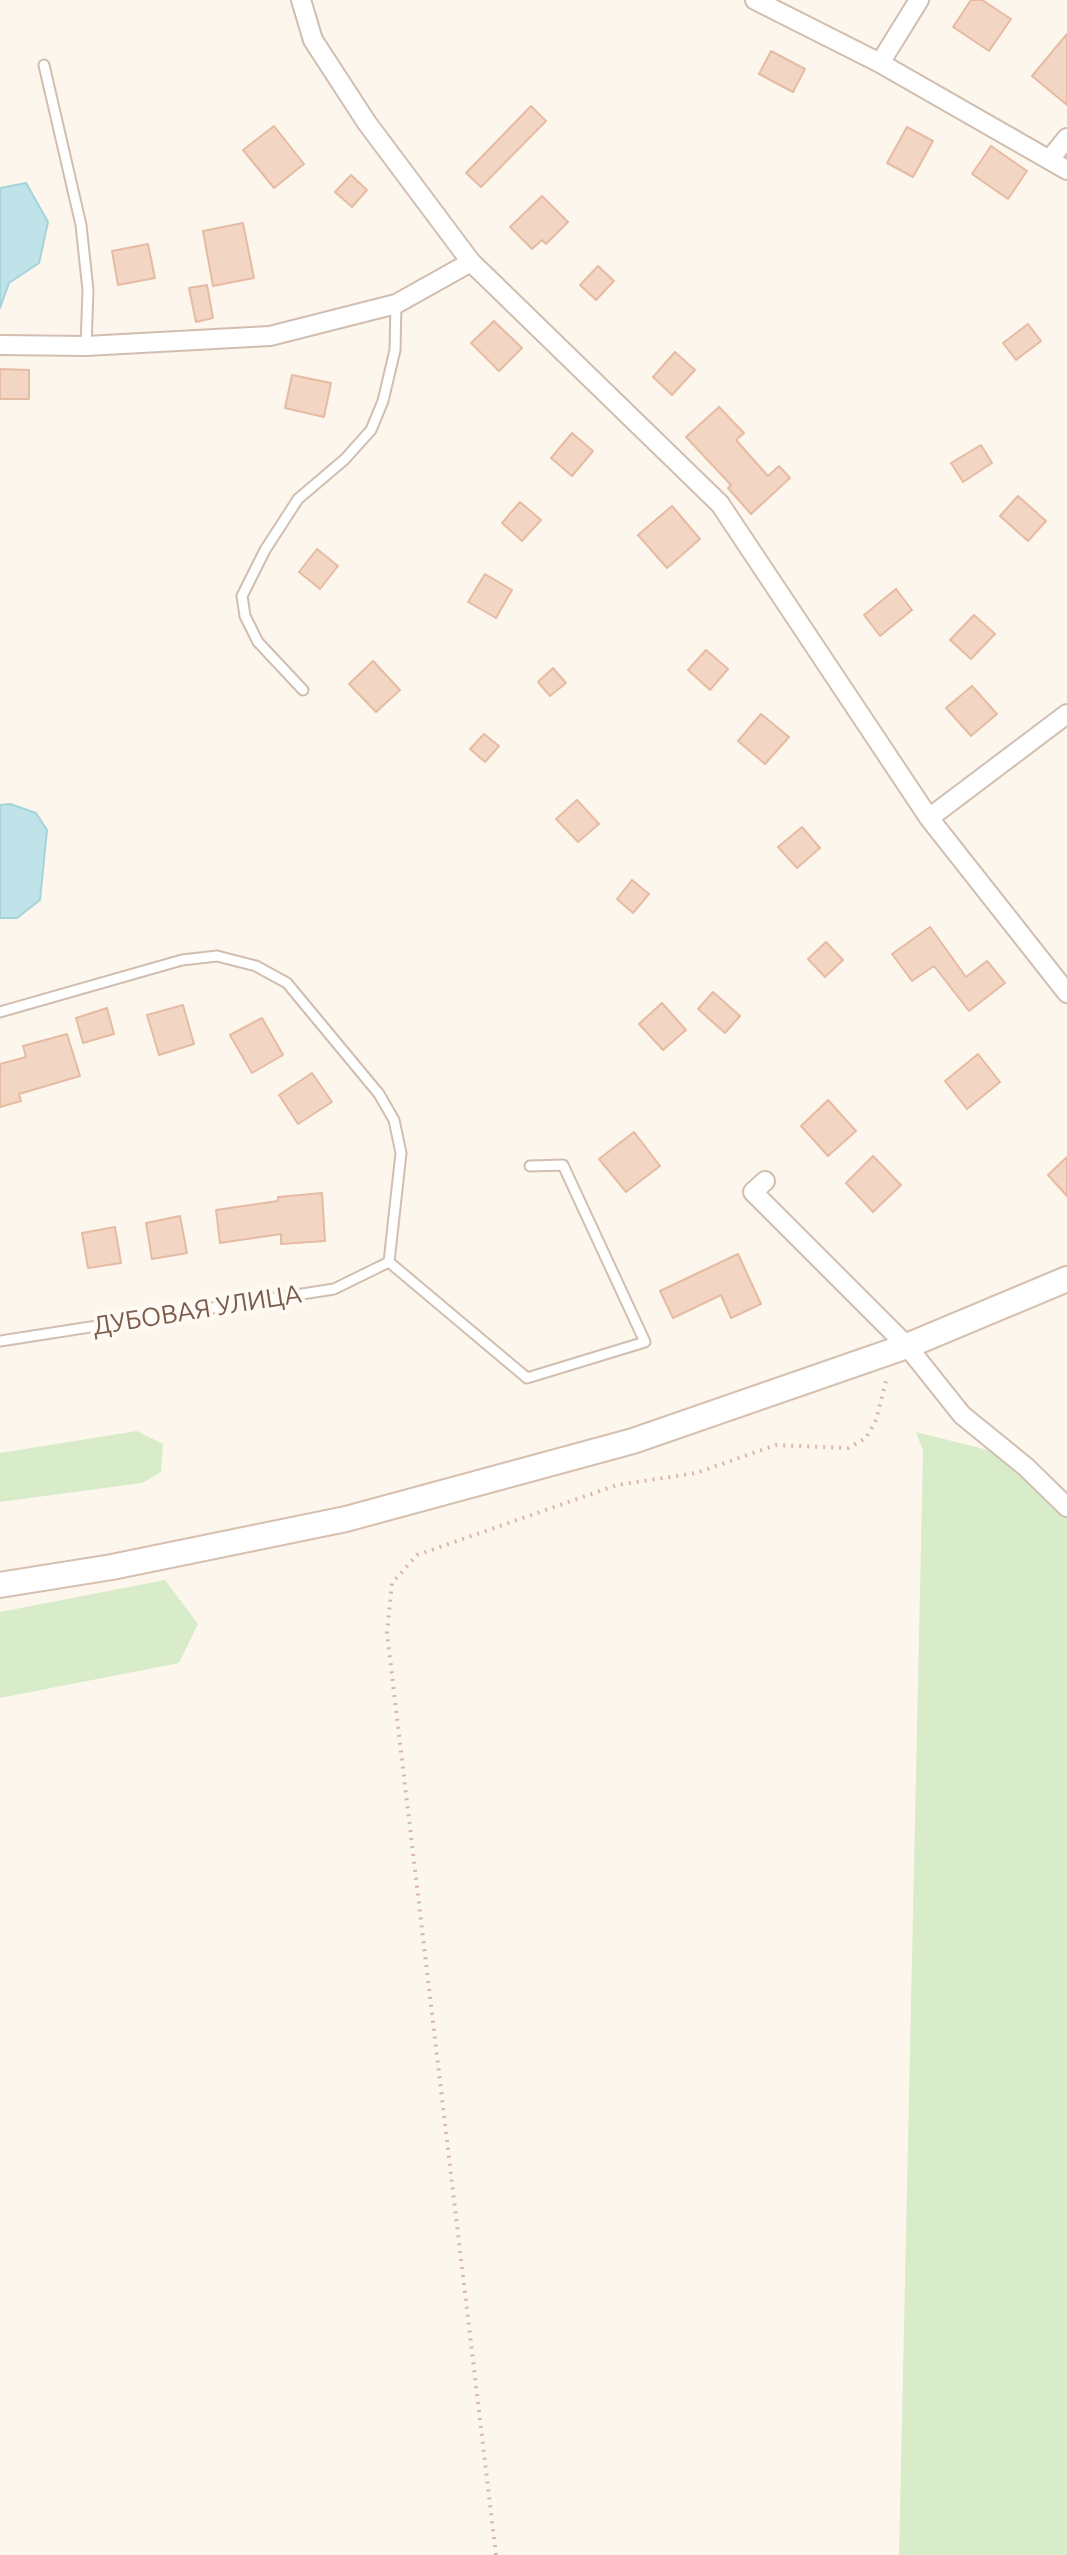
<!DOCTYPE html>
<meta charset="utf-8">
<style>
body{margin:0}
canvas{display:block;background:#fdf6ec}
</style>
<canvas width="1067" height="2555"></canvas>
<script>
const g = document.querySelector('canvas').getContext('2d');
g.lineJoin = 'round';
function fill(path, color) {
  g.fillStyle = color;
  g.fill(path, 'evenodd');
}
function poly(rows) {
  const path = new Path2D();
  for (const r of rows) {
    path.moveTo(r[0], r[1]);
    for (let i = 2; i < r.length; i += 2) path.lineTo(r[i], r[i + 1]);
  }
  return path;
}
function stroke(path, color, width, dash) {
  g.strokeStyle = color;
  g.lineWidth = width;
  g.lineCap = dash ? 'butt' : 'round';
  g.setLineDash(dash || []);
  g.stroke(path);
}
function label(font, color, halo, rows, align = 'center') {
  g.font = font + ' Ubuntu,sans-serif';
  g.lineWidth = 8;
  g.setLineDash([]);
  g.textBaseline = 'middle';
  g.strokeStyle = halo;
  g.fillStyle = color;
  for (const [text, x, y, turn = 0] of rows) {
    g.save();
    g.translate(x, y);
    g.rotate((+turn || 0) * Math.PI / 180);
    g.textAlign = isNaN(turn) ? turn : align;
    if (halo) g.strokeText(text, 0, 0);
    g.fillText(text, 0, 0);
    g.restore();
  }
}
const green = poly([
 [137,1431,163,1444,161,1472,142,1483,0,1502,0,1453],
 [916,1432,996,1452,1067,1509,1067,2555,899,2555,923,1451],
 [165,1580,198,1624,179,1663,0,1698,0,1612]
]);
const water = poly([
 [26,183,48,222,39,263,9,283,0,308,0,188,26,183],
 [10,804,36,813,47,830,40,900,17,918,0,918,0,805,10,804]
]);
const building = poly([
 [971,0,982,0,1011,19,989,51,953,27,971,0],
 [1067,34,1067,105,1032,76,1067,34],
 [771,51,805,69,793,92,759,74,771,51],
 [531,106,546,121,481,187,466,173,531,106],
 [274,126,304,164,274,188,243,150,274,126],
 [907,127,933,141,913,177,887,163,907,127],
 [991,146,1027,171,1008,199,972,174,991,146],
 [351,175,367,190,352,207,335,192,351,175],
 [542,196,568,222,546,244,542,240,532,249,510,227,542,196],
 [243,223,254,278,213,286,203,231,243,223],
 [148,244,155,278,118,285,112,251,148,244],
 [598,266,614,281,596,300,580,285,598,266],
 [207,285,213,318,196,322,189,288,207,285],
 [494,321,522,348,499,371,471,343,494,321],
 [1028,324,1041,341,1016,360,1003,343,1028,324],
 [675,352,695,370,672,395,653,377,675,352],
 [0,369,29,370,29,399,0,399,0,369],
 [292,375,331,383,324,417,285,408,292,375],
 [719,407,744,433,736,440,768,476,779,466,790,478,751,514,728,488,731,485,686,437,719,407],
 [572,433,593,451,572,476,551,458,572,433],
 [981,445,992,463,963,482,951,463,981,445],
 [1018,496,1046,521,1028,541,1000,516,1018,496],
 [520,502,541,520,522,541,502,523,520,502],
 [672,506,700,539,667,568,638,535,672,506],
 [317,549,338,566,320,589,299,572,317,549],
 [485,574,512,590,496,618,468,602,485,574],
 [896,589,912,610,880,636,864,615,896,589],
 [974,615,995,634,971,659,950,640,974,615],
 [706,650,728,669,710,690,688,670,706,650],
 [373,661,400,690,376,712,349,684,373,661],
 [553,668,566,683,550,696,538,682,553,668],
 [972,686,997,714,971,736,946,708,972,686],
 [761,714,789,737,765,764,738,741,761,714],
 [484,734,499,746,485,762,470,749,484,734],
 [577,800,599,824,578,842,556,819,577,800],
 [802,827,820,848,797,868,778,847,802,827],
 [632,880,649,894,633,913,617,899,632,880],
 [930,927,966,977,987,961,1005,983,969,1011,934,966,912,981,892,954,930,927],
 [826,942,843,960,825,977,808,959,826,942],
 [713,992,740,1016,725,1033,698,1009,713,992],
 [662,1003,686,1030,663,1050,639,1024,662,1003],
 [183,1005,194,1044,159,1055,147,1015,183,1005],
 [107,1008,114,1034,83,1043,76,1018,107,1008],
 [262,1018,283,1055,252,1073,230,1035,262,1018],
 [67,1034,80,1076,19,1094,21,1101,0,1107,0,1064,26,1057,23,1046,67,1034],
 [978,1054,1000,1082,967,1109,945,1081,978,1054],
 [312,1073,332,1102,298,1124,279,1095,312,1073],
 [828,1100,856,1131,828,1156,801,1126,828,1100],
 [634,1132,660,1166,626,1192,599,1159,634,1132],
 [873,1156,901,1185,873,1212,846,1183,873,1156],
 [1067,1157,1067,1196,1048,1175,1067,1157],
 [322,1193,325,1241,281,1244,281,1234,220,1243,216,1210,278,1201,278,1197,322,1193],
 [180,1216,187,1253,152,1259,146,1223,180,1216],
 [115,1227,121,1263,88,1268,82,1233,115,1227],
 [738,1254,761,1304,731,1318,721,1295,673,1318,660,1291,738,1254]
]);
const path = poly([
 [496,2555,387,1633,392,1583,417,1555,617,1485,696,1473,776,1445,848,1448,866,1438,876,1420,887,1377]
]);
const lane = poly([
 [44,65,81,225,88,290,86,346],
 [303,690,258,642,245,616,242,596,265,550,298,499,345,459,371,430,383,401,395,350,396,304],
 [0,1012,182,960,217,956,256,966,287,983,379,1094,394,1120,401,1153,389,1262,527,1378,645,1342,563,1165,530,1166],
 [0,1341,334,1289,389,1262]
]);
const street = poly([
 [301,0,313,40,367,123,471,262,720,504,929,818,1067,993],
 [755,0,880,63,1067,170],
 [880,63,919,0],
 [1050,159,1067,138],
 [0,345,86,346,270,336,396,304,471,262],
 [929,818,1067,714],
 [765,1181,753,1192,907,1346,962,1415,1026,1467,1067,1507]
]);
const secondary = poly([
 [0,1585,112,1567,346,1519,633,1441,907,1346,1067,1279]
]);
const streetNames = [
 ["ДУБОВАЯ УЛИЦА",197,1310,-9]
];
fill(green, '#d8ecc9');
fill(water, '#bfe3e8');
stroke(water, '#a5d3da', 2);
fill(building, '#f3d5c3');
stroke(building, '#e6bba3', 2);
stroke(lane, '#d1beb0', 13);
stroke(street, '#d1beb0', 22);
stroke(secondary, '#d6c0b0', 28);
stroke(path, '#d9b8a5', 4, [2, 6]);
stroke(lane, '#fff', 9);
stroke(street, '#fff', 18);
stroke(secondary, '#fff', 24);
label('26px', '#7a5c4d', '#fffaf3', streetNames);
</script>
